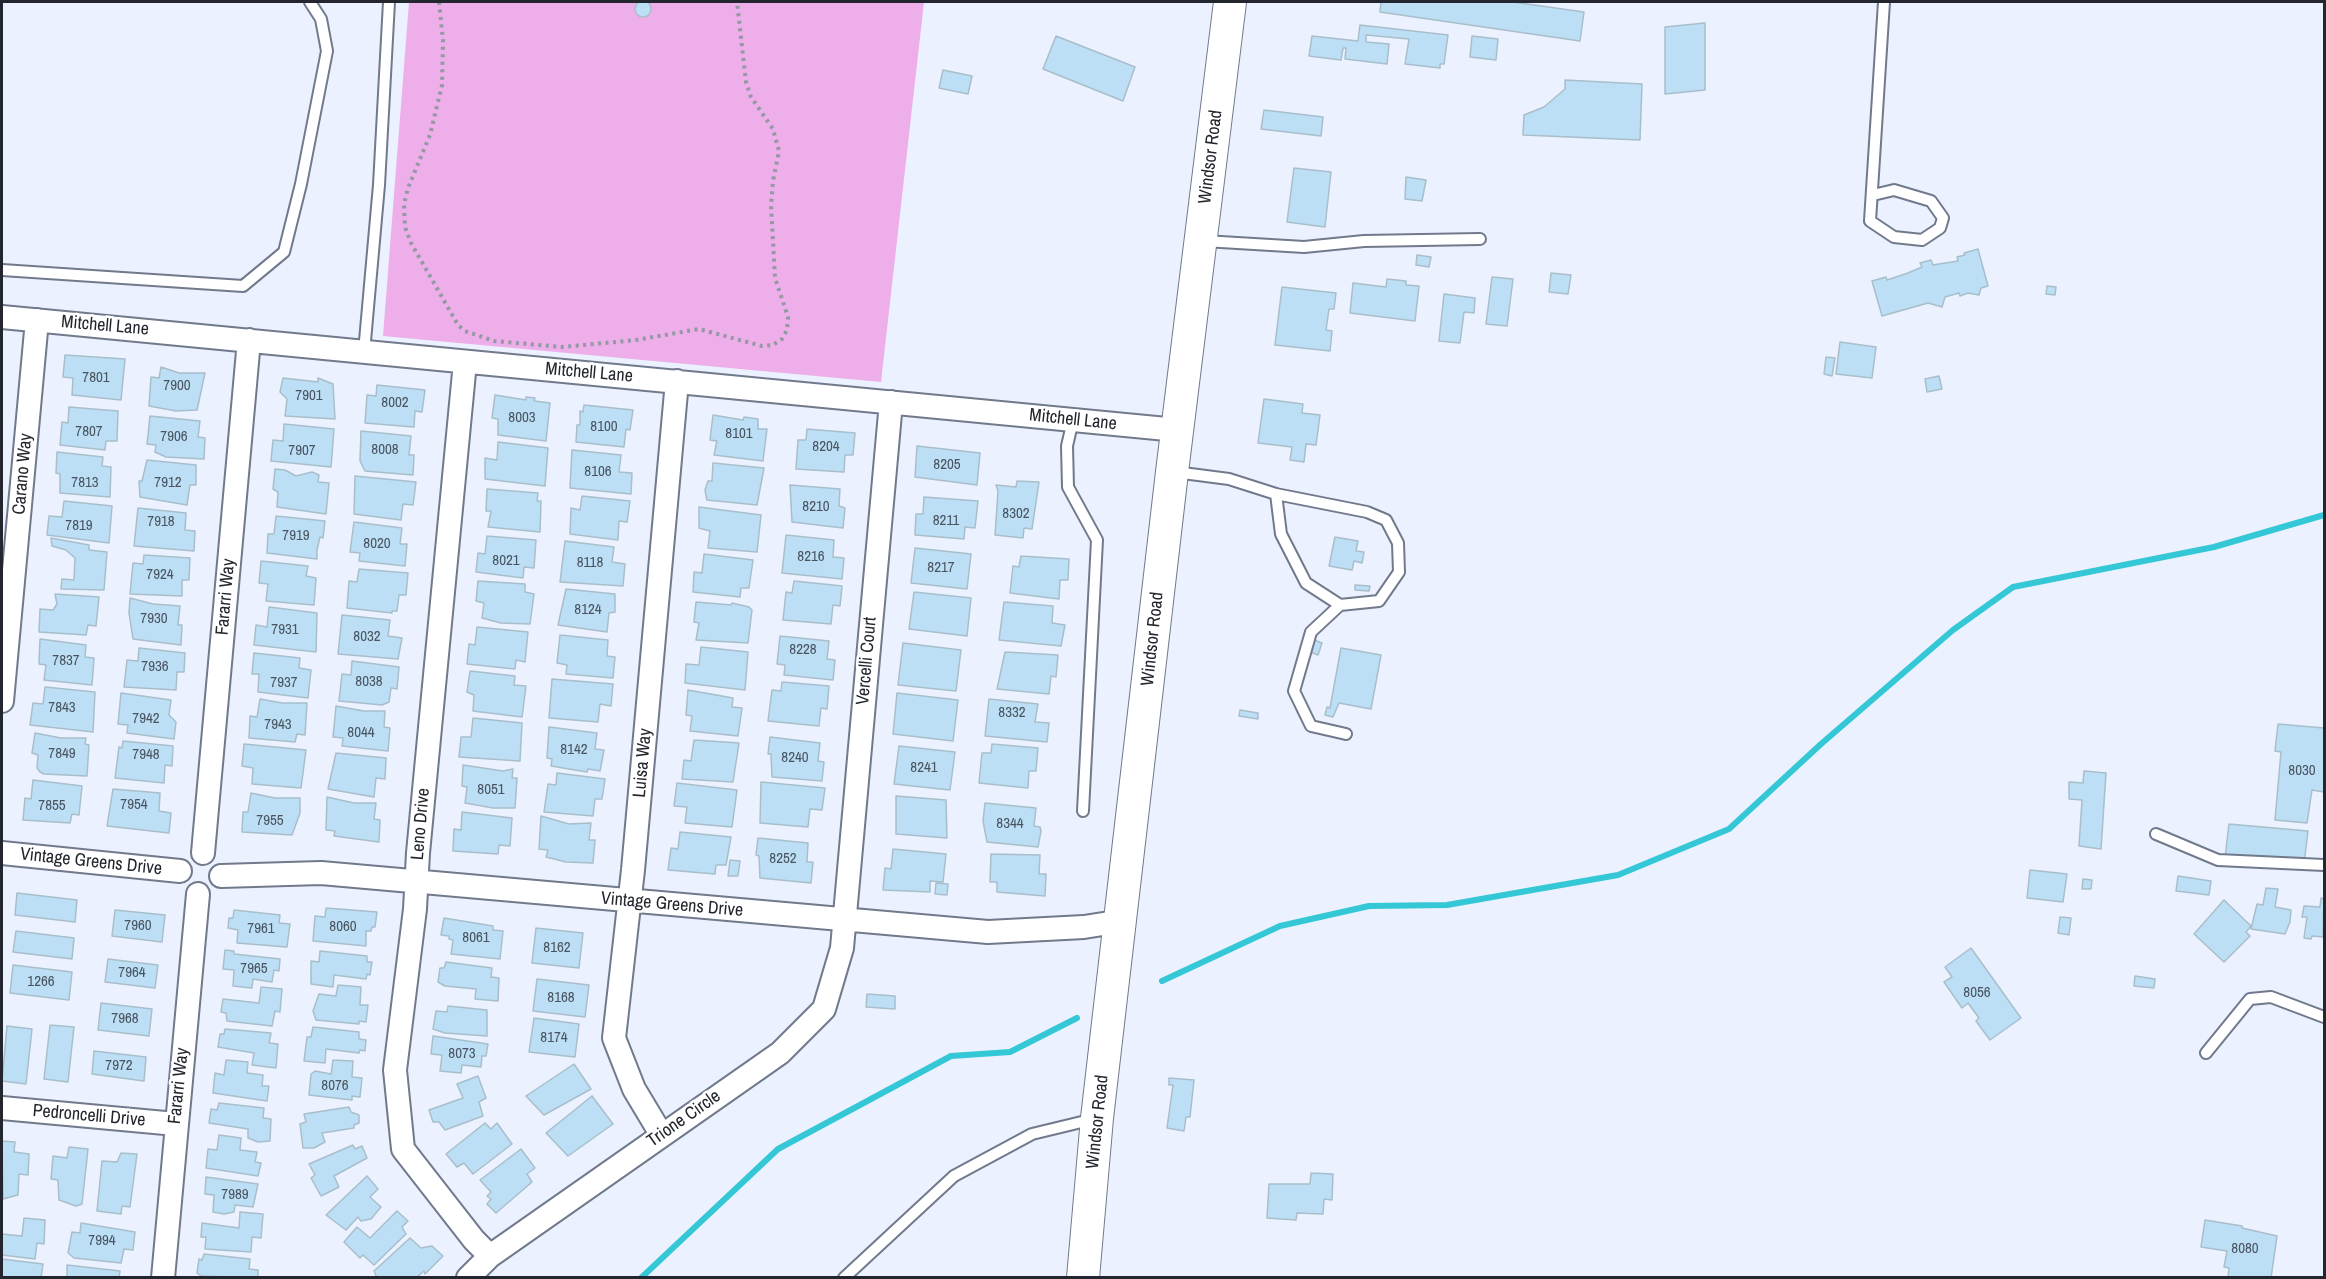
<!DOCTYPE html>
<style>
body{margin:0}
#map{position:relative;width:2326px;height:1279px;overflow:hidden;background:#ebf1fe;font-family:"Archivo Narrow",sans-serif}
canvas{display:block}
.frame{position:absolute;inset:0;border:3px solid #23262e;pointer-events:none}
</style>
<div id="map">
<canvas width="2326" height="1279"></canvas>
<div class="frame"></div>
</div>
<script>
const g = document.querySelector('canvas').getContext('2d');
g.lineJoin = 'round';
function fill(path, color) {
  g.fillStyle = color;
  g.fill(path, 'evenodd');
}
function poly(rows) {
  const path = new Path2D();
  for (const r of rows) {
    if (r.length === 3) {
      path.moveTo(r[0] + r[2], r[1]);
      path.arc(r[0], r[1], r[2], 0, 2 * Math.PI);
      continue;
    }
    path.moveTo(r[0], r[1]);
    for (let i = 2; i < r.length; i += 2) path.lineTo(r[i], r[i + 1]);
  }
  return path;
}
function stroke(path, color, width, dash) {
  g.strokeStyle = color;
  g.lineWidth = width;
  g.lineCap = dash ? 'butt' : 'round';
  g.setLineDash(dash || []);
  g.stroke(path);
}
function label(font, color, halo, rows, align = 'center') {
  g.font = font + ' "Archivo Narrow",sans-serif';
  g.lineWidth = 5;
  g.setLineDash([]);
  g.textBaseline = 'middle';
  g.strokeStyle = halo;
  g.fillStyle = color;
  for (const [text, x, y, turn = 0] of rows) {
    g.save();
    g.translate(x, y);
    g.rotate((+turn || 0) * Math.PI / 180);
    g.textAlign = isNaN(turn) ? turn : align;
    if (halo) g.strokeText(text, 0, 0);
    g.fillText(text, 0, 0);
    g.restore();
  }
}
const green = poly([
 [409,2,924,2,881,382,383,336]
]);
const stream = poly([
 [1162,981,1280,926,1369,906,1447,905,1618,875,1729,829,1821,744,1953,630,2013,587,2214,547,2324,515],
 [641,1278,778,1149,951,1056,1010,1052,1077,1018]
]);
const building = poly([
 [643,9,8],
 [1381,2,1513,2,1584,12,1580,41,1380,12,1381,2],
 [1705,23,1705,90,1665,94,1665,27,1705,23],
 [1360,25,1448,35,1444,64,1440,64,1440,68,1405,64,1409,39,1366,35,1366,42,1389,44,1387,64,1345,59,1346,48,1343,48,1341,60,1309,56,1312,36,1358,41,1360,25],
 [1056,36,1135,67,1123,101,1043,69,1056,36],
 [1472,36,1498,39,1496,60,1470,57,1472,36],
 [943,70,972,76,968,94,939,88,943,70],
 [1565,80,1642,84,1640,140,1523,135,1524,115,1544,107,1565,89,1565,80],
 [1264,110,1323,117,1321,136,1261,129,1264,110],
 [1294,168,1331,172,1325,227,1287,222,1294,168],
 [1406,177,1426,180,1422,201,1405,199,1406,177],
 [1978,249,1988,286,1981,288,1979,295,1968,293,1960,296,1959,293,1945,297,1942,307,1928,303,1882,316,1872,281,1886,277,1887,280,1908,273,1922,267,1920,263,1931,260,1933,265,1958,261,1957,257,1965,255,1964,253,1978,249],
 [1417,255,1431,257,1429,267,1416,265,1417,255],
 [1551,273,1571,275,1568,294,1549,292,1551,273],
 [1492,277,1513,279,1507,326,1486,324,1492,277],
 [1387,279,1406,281,1406,285,1419,286,1415,321,1350,313,1353,283,1386,287,1387,279],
 [2047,286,2056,287,2055,295,2046,294,2047,286],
 [1282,287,1336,293,1334,309,1329,309,1326,330,1332,331,1330,351,1275,345,1282,287],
 [1444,294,1475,298,1474,313,1464,312,1460,343,1439,341,1444,294],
 [1840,342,1876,347,1872,378,1836,374,1840,342],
 [65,355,125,359,121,400,72,395,73,378,63,377,65,355],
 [1826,357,1835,358,1832,376,1824,374,1826,357],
 [161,367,179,373,205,373,197,410,176,411,149,406,151,377,159,378,161,367],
 [1939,376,1942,389,1927,392,1925,379,1939,376],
 [283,378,318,382,318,378,333,384,335,419,285,416,287,399,280,392,283,378],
 [377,385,425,390,422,412,415,411,414,427,365,423,367,395,376,396,377,385],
 [495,395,526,400,526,397,535,398,534,401,550,403,546,441,498,435,498,419,492,418,495,395],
 [1264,399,1303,404,1302,413,1320,415,1316,445,1306,444,1304,462,1290,460,1292,447,1258,443,1264,399],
 [584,405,633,410,630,430,626,429,624,447,576,442,577,425,580,425,580,411,583,412,584,405],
 [69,407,118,411,117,441,106,441,105,450,60,445,62,422,68,423,69,407],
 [713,415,743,420,744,417,758,419,758,429,767,429,763,461,714,455,717,441,710,440,713,415],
 [150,416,200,421,198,437,205,438,204,459,166,457,155,452,156,445,147,444,150,416],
 [284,424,334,429,331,467,271,461,273,440,283,441,284,424],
 [807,429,855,433,853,455,845,455,844,472,796,469,798,440,806,440,807,429],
 [361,431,411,436,409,455,414,455,413,475,365,471,360,461,361,431],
 [498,442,548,448,545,486,485,479,485,458,497,460,498,442],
 [917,446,980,453,977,485,915,477,917,446],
 [572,450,621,455,619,472,632,473,631,494,570,488,572,450],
 [57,452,103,457,102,466,111,467,110,497,60,493,60,474,56,473,57,452],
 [147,460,196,465,196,485,190,485,187,505,140,497,139,481,142,481,147,460],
 [713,463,764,468,757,505,707,500,705,490,708,481,712,481,713,463],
 [275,469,285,470,296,476,312,472,319,475,318,482,329,483,326,514,277,507,278,492,273,489,275,469],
 [355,476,416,482,413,505,403,504,401,520,354,514,355,476],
 [1017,481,1039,482,1032,529,1024,528,1023,538,995,535,998,491,996,485,1016,487,1017,481],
 [790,485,840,489,839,506,845,508,843,528,792,522,790,485],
 [487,489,538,493,537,501,541,501,540,532,488,527,491,511,486,511,487,489],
 [582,496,630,501,627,522,619,521,618,540,570,534,571,508,580,510,582,496],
 [924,497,978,501,975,528,965,527,964,539,915,535,916,514,923,514,924,497],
 [64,501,112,506,109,543,47,535,49,516,62,517,64,501],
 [699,507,761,515,757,552,708,548,710,531,699,528,699,507],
 [138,508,186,513,185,530,195,531,194,551,134,546,138,508],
 [276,516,325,521,323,538,320,537,317,550,317,559,267,553,268,534,274,534,276,516],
 [354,522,402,528,400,544,407,544,405,566,359,561,360,553,350,552,354,522],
 [786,535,834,540,833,557,844,558,842,579,782,573,786,535],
 [487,536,536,540,534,568,524,567,523,578,476,572,478,553,485,554,487,536],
 [1335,537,1358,541,1356,551,1364,552,1362,563,1354,561,1352,570,1329,566,1335,537],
 [51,538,89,545,89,550,107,552,104,590,61,589,62,579,74,580,75,558,66,550,52,546,51,538],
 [565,541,614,547,612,562,625,564,623,586,560,582,565,541],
 [915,548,971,554,967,589,911,583,915,548],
 [704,554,753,560,749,588,741,588,740,597,693,592,694,572,702,573,704,554],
 [144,555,190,558,189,580,182,580,182,596,130,594,133,563,143,564,144,555],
 [1021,556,1069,559,1068,580,1060,580,1059,599,1010,593,1013,566,1019,567,1021,556],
 [261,561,308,566,306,576,316,578,314,605,266,601,268,584,259,583,261,561],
 [359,569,408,573,406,595,399,595,397,611,392,611,392,613,347,608,349,581,357,582,359,569],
 [478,581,525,584,525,592,534,594,530,624,501,623,482,618,484,603,476,601,478,581],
 [794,581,842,586,840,606,833,605,831,624,783,620,786,592,792,593,794,581],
 [1355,585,1370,586,1369,591,1355,590,1355,585],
 [566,589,615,594,615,612,609,613,607,632,558,625,566,589],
 [914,592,971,598,967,636,909,629,914,592],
 [55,594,99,597,96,626,88,625,86,635,39,632,40,609,53,610,57,604,55,594],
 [130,598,153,604,180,606,178,625,182,625,181,645,133,639,129,613,130,598],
 [696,602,731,605,732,603,749,607,752,610,748,643,696,640,699,623,694,622,696,602],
 [1004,602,1053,606,1052,623,1065,625,1061,646,999,640,1004,602],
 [269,607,317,613,316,652,254,645,256,625,267,627,269,607],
 [342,615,390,620,388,636,402,638,398,659,338,654,342,615],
 [477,627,528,632,525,662,516,660,515,669,467,664,469,644,475,645,477,627],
 [560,635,608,640,607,656,615,657,613,678,566,674,567,665,557,663,560,635],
 [780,636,829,641,827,659,835,660,833,680,784,675,785,665,777,664,780,636],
 [40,639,86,645,85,657,94,658,92,685,44,680,46,665,39,664,40,639],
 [1314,640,1322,643,1318,655,1310,652,1314,640],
 [903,643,961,650,956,691,898,685,903,643],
 [701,647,748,652,745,690,685,683,686,664,699,665,701,647],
 [139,648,185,653,184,672,177,672,176,690,124,687,127,660,138,661,139,648],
 [1341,648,1381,655,1371,709,1339,703,1333,717,1325,715,1327,707,1330,708,1341,648],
 [1005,652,1058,655,1056,677,1051,676,1049,694,997,689,1005,652],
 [254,653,300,658,299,668,311,670,308,698,258,692,259,674,252,674,254,653],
 [352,661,399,667,397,689,391,688,389,702,382,705,339,701,342,674,351,675,352,661],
 [470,671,515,676,514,685,526,686,522,717,473,711,474,695,467,692,470,671],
 [552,679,613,684,611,706,600,704,598,722,549,718,552,679],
 [782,682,829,686,827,709,821,708,819,726,768,721,772,690,781,691,782,682],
 [45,687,95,692,93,732,30,725,33,703,43,704,45,687],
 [688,690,733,698,732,707,742,708,738,736,690,731,692,716,686,715,688,690],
 [121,693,171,700,169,715,176,722,174,739,127,733,128,725,118,724,121,693],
 [897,693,958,700,953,741,893,734,897,693],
 [260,699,282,703,307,703,305,735,297,734,295,742,249,738,250,716,257,717,260,699],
 [989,699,1038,704,1035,722,1049,723,1047,742,985,736,989,699],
 [336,706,364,711,385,711,384,727,390,728,388,751,342,746,343,738,333,737,336,706],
 [1240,710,1258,713,1258,719,1239,716,1240,710],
 [473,718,522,723,520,761,459,757,461,737,471,737,473,718],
 [2278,724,2324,728,2324,792,2312,790,2307,823,2275,820,2281,752,2275,751,2278,724],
 [549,727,597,733,595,749,604,750,600,771,588,769,587,772,551,766,552,759,547,758,549,727],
 [35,733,61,738,86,738,85,744,89,745,87,776,44,774,40,772,37,768,38,755,32,753,35,733],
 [770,737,820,743,818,761,824,762,822,781,772,777,771,754,768,754,770,737],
 [694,740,739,743,733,782,682,779,684,760,691,761,694,740],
 [123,741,173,746,172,766,165,765,164,783,115,778,119,747,122,748,123,741],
 [244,744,306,750,301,788,252,784,253,768,242,766,244,744],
 [992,744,1038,748,1036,771,1029,771,1028,788,979,783,982,753,991,753,992,744],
 [899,746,955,752,950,790,894,784,899,746],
 [336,753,386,758,385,779,376,778,374,797,328,789,336,753],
 [463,765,503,771,513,769,512,778,517,778,515,808,493,808,465,803,467,787,462,786,463,765],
 [2084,771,2106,773,2101,849,2079,846,2082,800,2069,799,2069,782,2083,783,2084,771],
 [557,773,605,779,602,799,595,799,593,816,544,812,548,784,556,785,557,773],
 [33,780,82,786,79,815,72,814,70,823,23,820,25,798,31,799,33,780],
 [761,782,825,788,822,810,810,809,808,827,760,823,761,782],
 [677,783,737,790,732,827,685,823,687,807,674,806,677,783],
 [113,789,160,793,159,811,171,813,169,833,107,826,113,789],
 [251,793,275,798,300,798,300,813,292,835,242,832,243,812,248,812,251,793],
 [896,796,946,800,947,838,896,834,896,796],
 [327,797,354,803,376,803,374,819,380,820,379,842,334,836,335,831,326,830,327,797],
 [985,803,1036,808,1034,826,1040,827,1041,831,1038,847,987,842,983,821,985,803],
 [462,812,512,818,510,846,499,845,498,854,453,851,454,829,461,830,462,812],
 [541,816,569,824,591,823,589,840,595,840,593,863,566,862,546,857,548,850,539,849,541,816],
 [2229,824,2308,831,2304,864,2225,858,2229,824],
 [680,832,731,837,726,865,716,865,715,874,668,870,671,848,678,849,680,832],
 [758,838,808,843,807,862,813,862,811,883,760,878,759,856,756,855,758,838],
 [893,849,946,854,943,882,930,881,930,892,883,890,885,868,891,869,893,849],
 [991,854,1040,855,1039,874,1046,874,1045,896,997,892,997,882,990,882,991,854],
 [730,860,740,861,738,876,728,876,730,860],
 [2030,870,2067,874,2063,902,2027,898,2030,870],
 [2178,876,2211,881,2209,895,2176,891,2178,876],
 [2083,879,2092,880,2091,889,2082,889,2083,879],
 [936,883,948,884,947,895,935,894,936,883],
 [2266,888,2278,889,2275,907,2291,910,2290,922,2285,934,2251,929,2257,904,2263,905,2266,888],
 [17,893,77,900,75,922,15,915,17,893],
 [2321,898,2324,899,2323,937,2312,936,2311,939,2304,938,2307,917,2302,917,2304,906,2320,907,2321,898],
 [2224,900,2251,926,2246,932,2250,936,2224,962,2194,934,2224,900],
 [326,908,377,912,375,927,372,927,371,931,366,931,366,946,313,941,315,916,325,917,326,908],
 [115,910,165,915,162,942,112,936,115,910],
 [234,910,280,915,279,923,290,924,287,947,237,943,238,930,228,928,229,918,233,918,234,910],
 [2060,917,2071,918,2069,935,2058,933,2060,917],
 [444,918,493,926,493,930,503,931,500,959,451,954,453,940,449,939,449,936,441,935,444,918],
 [536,928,583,933,579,968,532,963,536,928],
 [16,931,74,938,72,959,13,952,16,931],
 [1971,948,2021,1018,1990,1040,1976,1021,1979,1018,1968,1003,1962,1008,1944,982,1952,977,1945,967,1971,948],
 [225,950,234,951,234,954,280,959,279,971,274,970,272,982,253,979,252,988,233,986,234,970,223,969,225,950],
 [320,951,367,956,367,962,372,962,370,975,367,974,366,979,334,975,333,987,311,984,311,961,319,962,320,951],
 [108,959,158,965,155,988,105,982,108,959],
 [446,962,492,968,491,977,499,978,498,1001,475,999,476,989,445,986,438,982,440,968,444,968,446,962],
 [13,965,72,972,69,1000,10,993,13,965],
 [2135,976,2155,979,2154,988,2134,986,2135,976],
 [537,979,589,985,585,1017,533,1011,537,979],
 [338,985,361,987,360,1005,368,1005,366,1022,359,1021,359,1024,316,1020,313,1011,319,994,336,996,338,985],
 [261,987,282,989,280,1012,275,1011,272,1026,227,1021,226,1013,221,1012,223,999,259,1003,261,987],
 [867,994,895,996,895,1009,866,1007,867,994],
 [101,1003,152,1009,149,1036,98,1030,101,1003],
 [448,1006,487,1010,487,1036,445,1033,433,1029,436,1011,447,1012,448,1006],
 [534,1018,579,1024,575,1057,529,1052,534,1018],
 [50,1025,74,1027,68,1082,44,1079,50,1025],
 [7,1026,32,1029,26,1084,2,1081,7,1026],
 [313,1027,359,1032,359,1039,366,1040,365,1051,360,1050,359,1053,326,1049,325,1063,304,1061,307,1037,311,1037,313,1027],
 [225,1029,271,1033,269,1043,278,1044,276,1068,252,1065,254,1053,218,1047,220,1034,224,1034,225,1029],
 [433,1036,488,1044,486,1056,482,1056,481,1067,462,1065,461,1073,440,1071,442,1055,431,1054,433,1036],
 [94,1051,146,1057,144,1081,92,1074,94,1051],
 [226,1060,248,1062,247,1073,263,1075,262,1086,269,1086,267,1101,213,1093,215,1073,224,1075,226,1060],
 [333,1060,353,1061,352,1077,362,1078,360,1097,352,1096,352,1100,309,1095,311,1074,315,1071,331,1074,333,1060],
 [574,1064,591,1089,544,1115,526,1096,574,1064],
 [478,1076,486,1098,479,1102,483,1116,445,1130,439,1122,433,1122,429,1110,463,1098,457,1084,478,1076],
 [1169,1078,1194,1080,1190,1117,1186,1117,1184,1131,1167,1128,1173,1085,1169,1085,1169,1078],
 [592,1096,613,1124,568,1156,546,1133,592,1096],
 [219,1103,264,1108,263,1118,271,1119,270,1141,258,1142,248,1138,248,1129,209,1123,211,1109,217,1110,219,1103],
 [349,1107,351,1112,359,1115,359,1123,354,1125,354,1128,322,1133,325,1142,314,1148,303,1148,300,1124,306,1122,304,1114,349,1107],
 [485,1123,491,1129,497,1123,512,1144,473,1174,464,1163,457,1167,446,1154,485,1123],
 [219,1135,241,1138,240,1150,257,1152,255,1162,261,1163,258,1176,206,1168,208,1149,217,1150,219,1135],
 [2,1141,15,1142,14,1152,29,1154,28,1175,19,1174,18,1195,3,1199,2,1141],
 [353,1145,355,1149,362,1146,367,1158,334,1176,339,1187,321,1196,311,1178,315,1175,309,1164,353,1145],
 [69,1147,88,1149,82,1204,76,1206,59,1200,58,1180,51,1179,53,1156,67,1158,69,1147],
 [521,1149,535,1168,527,1174,532,1182,496,1213,487,1204,491,1199,487,1196,491,1192,480,1180,521,1149],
 [121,1153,137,1154,130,1207,122,1206,121,1214,97,1211,102,1161,117,1162,121,1153],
 [1311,1173,1333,1174,1332,1200,1324,1199,1323,1214,1297,1213,1296,1220,1267,1218,1269,1184,1310,1184,1311,1173],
 [367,1176,378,1189,370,1197,381,1207,371,1219,361,1221,358,1217,346,1230,326,1215,367,1176],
 [206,1177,258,1184,253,1207,235,1205,234,1212,224,1214,213,1212,214,1195,205,1194,206,1177],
 [397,1211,408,1221,402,1227,406,1234,374,1265,363,1255,360,1258,344,1242,357,1227,370,1238,397,1211],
 [240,1212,263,1214,261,1238,252,1237,251,1252,205,1249,206,1237,201,1237,202,1223,239,1228,240,1212],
 [24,1218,45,1220,44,1244,37,1243,35,1259,2,1255,2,1234,22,1236,24,1218],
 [2205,1220,2242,1226,2242,1228,2277,1236,2271,1278,2228,1278,2229,1268,2224,1267,2227,1251,2201,1247,2205,1220],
 [81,1223,135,1232,133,1250,124,1249,121,1263,74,1258,68,1253,72,1232,80,1233,81,1223],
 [410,1238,421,1248,432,1246,443,1256,425,1274,424,1271,416,1278,377,1278,374,1271,410,1238],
 [204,1254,250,1259,249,1269,258,1270,258,1278,201,1276,197,1273,199,1259,202,1260,204,1254],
 [2,1259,43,1264,41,1278,2,1278,2,1259],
 [67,1265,120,1271,119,1278,67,1278,67,1265]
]);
const path = poly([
 [439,2,443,40,442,85,430,135,408,188,404,204,405,227,411,243,458,325,465,331,494,341,562,347,636,340,699,329,762,346,773,345,782,339,787,330,788,317,775,278,771,205,773,181,779,151,773,129,751,97,746,82,737,2]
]);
const lane = poly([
 [1873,195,1894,190,1931,201,1943,218,1940,228,1922,240,1894,237,1870,221,1884,2],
 [1204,241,1304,247,1364,241,1480,239],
 [2,270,243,286,284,252,301,184,327,51,321,19,310,2],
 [364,352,379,185,389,2],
 [1073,420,1067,446,1068,487,1097,540,1083,811],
 [1175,472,1229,479,1276,494,1367,512,1386,520,1398,543,1399,572,1379,601,1340,605,1311,632,1294,691,1311,726,1346,734],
 [1276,494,1281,534,1306,583,1340,605],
 [2156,834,2218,860,2324,865],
 [2206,1053,2250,999,2271,997,2324,1017],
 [844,1278,954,1176,1032,1134,1094,1119]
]);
const street = poly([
 [2,317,1177,430],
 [465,362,418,853,415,909,395,1070,403,1149,474,1240,490,1256],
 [2,701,37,320],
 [2,853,180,871],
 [203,853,249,340],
 [221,876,321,873,988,932,1084,927,1122,921],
 [2,1108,176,1124],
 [661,1134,634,1089,614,1038,633,870,677,381],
 [163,1278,198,894],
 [468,1278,490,1256,780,1053,824,1009,842,948,891,402]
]);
const secondary = poly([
 [1083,1278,1097,1118,1172,472,1230,2]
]);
const numberNames = [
 ["7801",96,378],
 ["7900",177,386],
 ["7901",309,396],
 ["8002",395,403],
 ["8003",522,418],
 ["8100",604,427],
 ["7807",89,432],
 ["8101",739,434],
 ["7906",174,437],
 ["8204",826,447],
 ["8008",385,450],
 ["7907",302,451],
 ["8205",947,465],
 ["8106",598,472],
 ["7813",85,483],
 ["7912",168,483],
 ["8210",816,507],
 ["8302",1016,514],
 ["8211",946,521],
 ["7918",161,522],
 ["7819",79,526],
 ["7919",296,536],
 ["8020",377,544],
 ["8216",811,557],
 ["8021",506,561],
 ["8118",590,563],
 ["8217",941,568],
 ["7924",160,575],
 ["8124",588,610],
 ["7930",154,619],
 ["7931",285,630],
 ["8032",367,637],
 ["8228",803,650],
 ["7837",66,661],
 ["7936",155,667],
 ["8038",369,682],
 ["7937",284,683],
 ["7843",62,708],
 ["8332",1012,713],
 ["7942",146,719],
 ["7943",278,725],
 ["8044",361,733],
 ["8142",574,750],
 ["7849",62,754],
 ["7948",146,755],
 ["8240",795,758],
 ["8241",924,768],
 ["8030",2302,771],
 ["8051",491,790],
 ["7954",134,805],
 ["7855",52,806],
 ["7955",270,821],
 ["8344",1010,824],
 ["8252",783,859],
 ["7960",138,926],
 ["8060",343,927],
 ["7961",261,929],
 ["8061",476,938],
 ["8162",557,948],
 ["7965",254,969],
 ["7964",132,973],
 ["1266",41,982],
 ["8056",1977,993],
 ["8168",561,998],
 ["7968",125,1019],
 ["8174",554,1038],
 ["8073",462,1054],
 ["7972",119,1066],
 ["8076",335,1086],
 ["7989",235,1195],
 ["7994",102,1241],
 ["8080",2245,1249]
];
const streetNames = [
 ["Windsor Road",1211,157,-83],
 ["Mitchell Lane",105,326,5],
 ["Mitchell Lane",589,373,5],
 ["Mitchell Lane",1073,420,6],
 ["Carano Way",23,474,-85],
 ["Fararri Way",226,597,-85],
 ["Windsor Road",1153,639,-84],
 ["Vercelli Court",867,661,-85],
 ["Luisa Way",643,763,-85],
 ["Leno Drive",421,824,-85],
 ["Vintage Greens Drive",91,862,6],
 ["Vintage Greens Drive",672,905,5],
 ["Fararri Way",179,1086,-84],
 ["Pedroncelli Drive",89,1116,5],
 ["Trione Circle",684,1119,-35],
 ["Windsor Road",1098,1122,-84]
];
fill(green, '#edaee9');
stroke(stream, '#34c7d6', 6);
fill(building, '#bcdff5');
stroke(building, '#a8becb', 1.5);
stroke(lane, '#71798c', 14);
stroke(street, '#71798c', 26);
stroke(secondary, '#71798c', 34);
stroke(path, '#9398a3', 4, [3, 4.5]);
stroke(lane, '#fff', 10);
stroke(street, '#fff', 22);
stroke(secondary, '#fff', 32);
label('15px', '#495460', null, numberNames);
label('18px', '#23262e', '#fff', streetNames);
</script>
